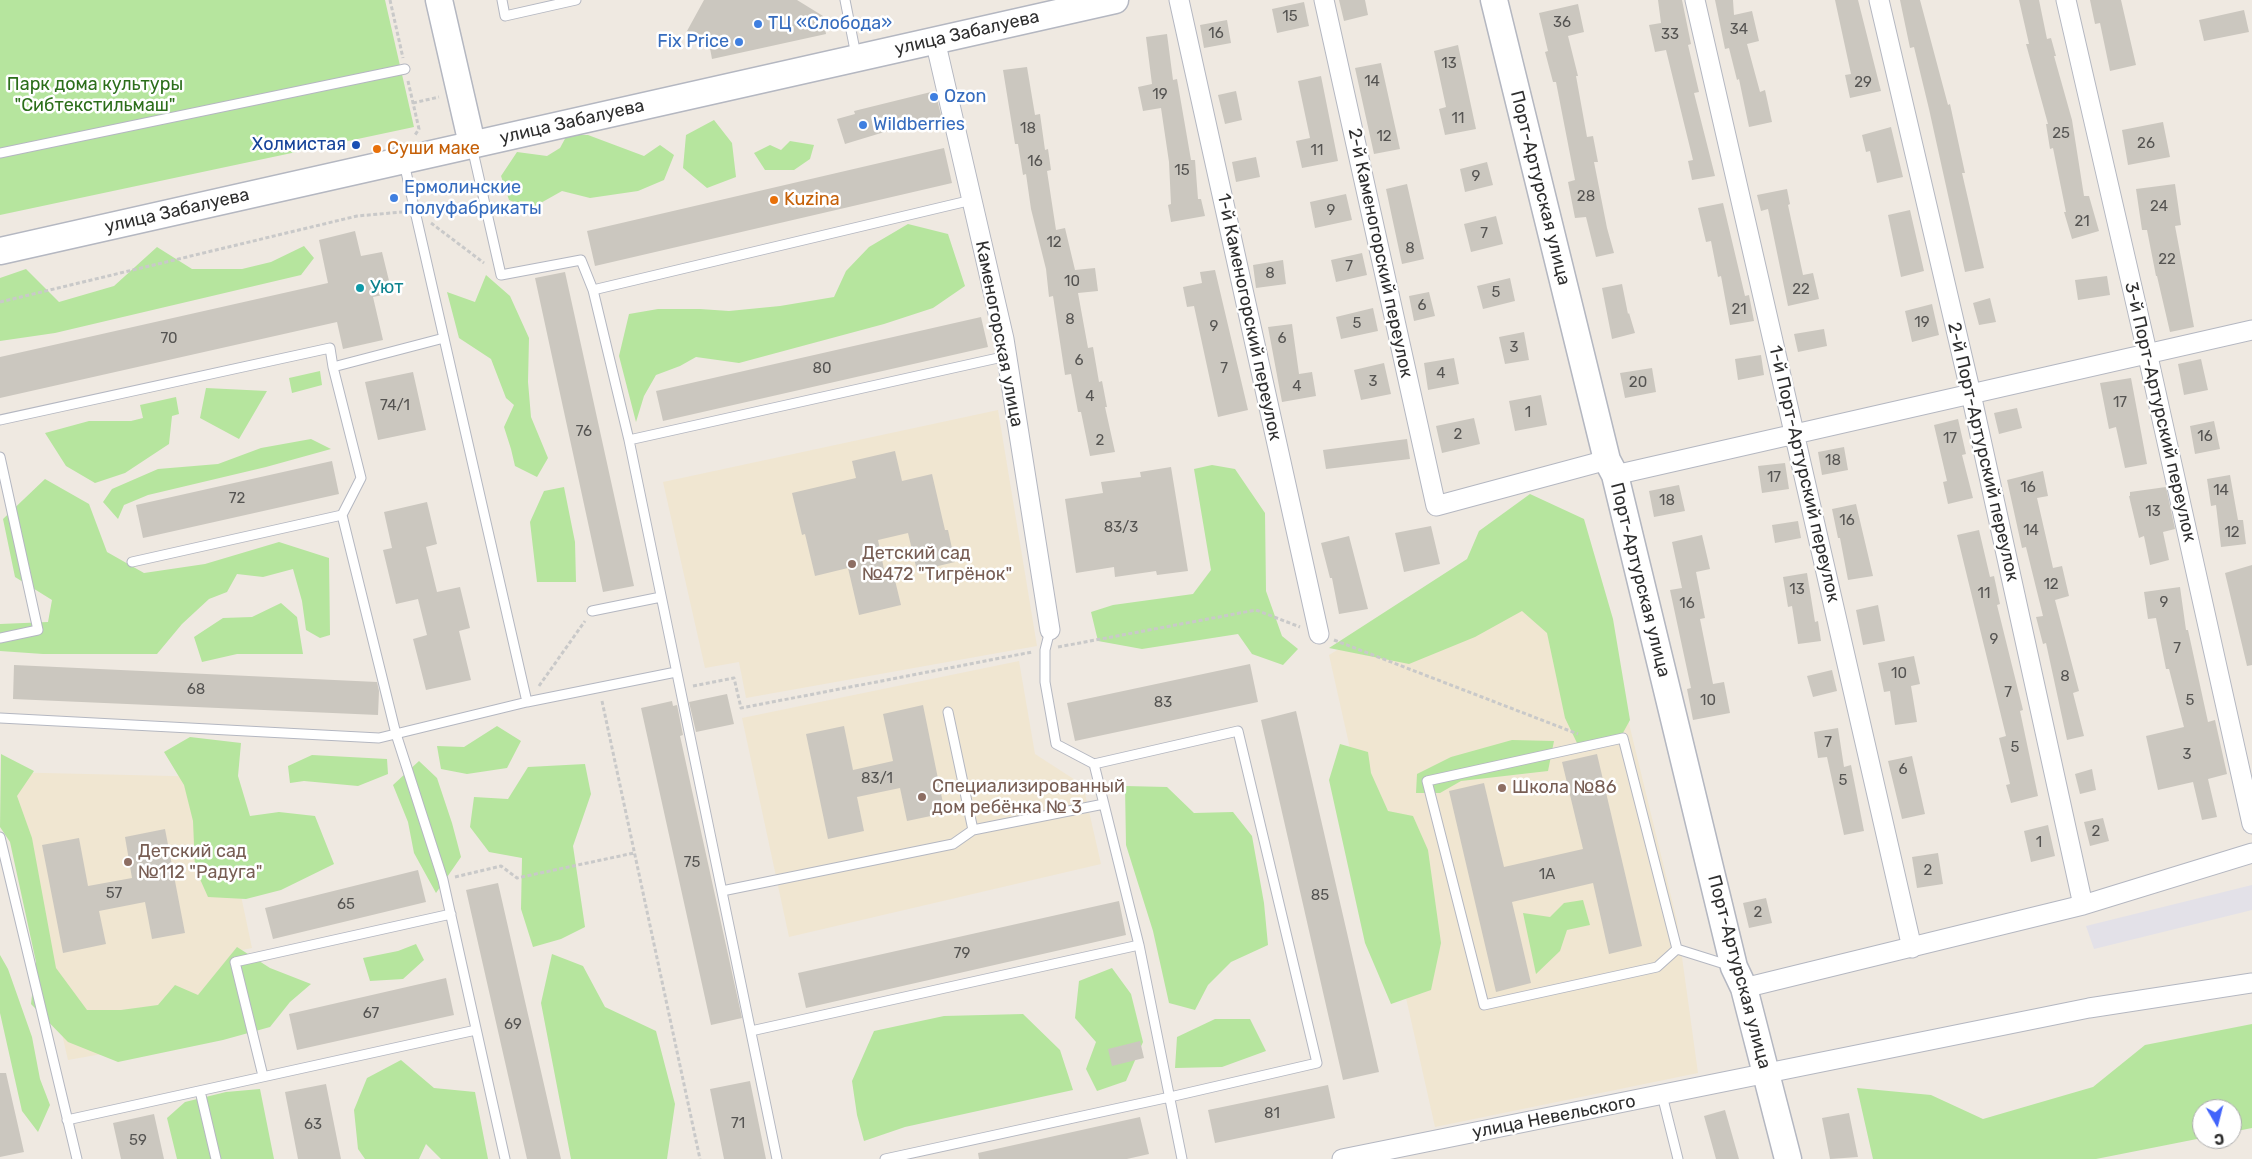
<!DOCTYPE html>
<meta charset="utf-8">
<style>
body{margin:0}
#map{position:relative;width:2252px;height:1159px;overflow:hidden;background:#efe9e1;font-family:Rubik,sans-serif}
canvas{display:block}
.north{position:absolute;left:2192px;top:1099px;width:50px;height:50px;box-sizing:border-box;background:#fff;border:1px solid #ababab;border-radius:50%;rotate:172deg;font-size:14px;font-weight:700;line-height:20px;text-align:center;color:#2e2e2e}
.north::after{content:'';display:block;margin:auto;width:18px;height:22px;background:#4264fb;clip-path:polygon(50% 0,100% 100%,50% 72%,0 100%)}
</style>
<div id="map">
<canvas width="2252" height="1159"></canvas>
<div class="north">С</div>
</div>
<script>
const g = document.querySelector('canvas').getContext('2d');
g.lineJoin = 'round';
function fill(path, color) {
  g.fillStyle = color;
  g.fill(path, 'evenodd');
}
function poly(rows) {
  const path = new Path2D();
  for (const r of rows) {
    path.moveTo(r[0], r[1]);
    for (let i = 2; i < r.length; i += 2) path.lineTo(r[i], r[i + 1]);
  }
  return path;
}
function stroke(path, color, width, dash) {
  g.strokeStyle = color;
  g.lineWidth = width;
  g.lineCap = dash ? 'butt' : 'round';
  g.setLineDash(dash || []);
  g.stroke(path);
}
function label(font, color, halo, rows, align = 'center') {
  g.font = font + ' Rubik,sans-serif';
  g.lineWidth = 5;
  g.setLineDash([]);
  g.textBaseline = 'middle';
  g.strokeStyle = halo;
  g.fillStyle = color;
  for (const [text, x, y, turn = 0] of rows) {
    g.save();
    g.translate(x, y);
    g.rotate((+turn || 0) * Math.PI / 180);
    g.textAlign = isNaN(turn) ? turn : align;
    if (halo) g.strokeText(text, 0, 0);
    g.fillText(text, 0, 0);
    g.restore();
  }
}
const industrial = poly([
 [2252,885,2252,910,2094,949,2086,926]
]);
const education = poly([
 [998,410,1037,646,746,698,739,662,705,668,663,482],
 [1580,522,1677,921,1698,1073,1435,1127,1329,655,1530,532],
 [1019,661,1035,754,1083,785,1101,864,789,937,742,718],
 [1,772,216,777,252,948,233,952,249,1028,68,1060]
]);
const green = poly([
 [0,0,385,0,414,127,0,215],
 [714,120,732,143,736,177,707,188,683,168,686,135],
 [567,135,588,135,644,156,660,145,674,155,664,180,638,191,590,198,562,191,530,209,509,200,501,176,517,152,547,156,560,148],
 [790,141,814,145,810,159,794,170,765,170,754,153,770,145,781,150],
 [908,224,948,234,965,286,933,308,884,324,739,363,696,357,680,366,656,375,644,396,636,422,619,356,629,314,658,309,700,309,729,311,780,306,834,297,846,271,869,247],
 [304,246,314,258,301,275,55,333,0,341,0,278,26,269,59,302,114,286,157,247,192,269,242,269,271,262],
 [486,275,510,296,529,338,528,382,531,417,548,458,537,477,515,466,511,449,504,427,514,405,506,398,491,359,459,338,447,292,475,302],
 [320,371,322,385,292,393,289,378],
 [206,388,267,391,239,439,200,418],
 [176,397,179,414,172,416,169,444,125,473,95,483,66,466,45,433,89,421,131,421,143,418,140,405],
 [311,439,331,449,266,467,148,495,124,505,118,519,103,502,112,489,158,469,218,464,261,448],
 [1212,465,1235,469,1265,513,1266,591,1282,636,1298,649,1283,665,1252,654,1238,634,1142,649,1098,641,1091,612,1113,605,1193,594,1211,570,1194,469],
 [45,479,89,504,107,552,144,573,205,564,279,542,329,558,330,635,320,638,306,630,302,601,293,569,263,577,237,574,227,592,209,599,182,624,157,654,43,654,0,651,0,624,48,622,52,600,15,577,3,519],
 [564,487,575,542,576,582,537,582,530,522,544,491],
 [1530,494,1584,519,1613,619,1630,720,1618,742,1599,745,1577,743,1565,718,1547,633,1522,611,1475,637,1409,664,1329,648,1467,559,1479,531],
 [281,603,297,617,303,654,237,654,202,662,194,637,223,618,252,617],
 [497,726,521,741,507,768,467,774,441,769,437,746,464,747],
 [190,737,241,743,238,776,250,816,279,812,315,816,334,864,281,890,246,899,208,897,195,868,193,821,184,785,164,752],
 [1512,740,1554,741,1548,771,1461,781,1440,793,1416,793,1417,774,1451,757],
 [1340,744,1368,752,1371,773,1388,811,1413,816,1428,850,1441,943,1431,990,1391,1004,1365,943,1329,780],
 [1,754,34,771,17,796,32,838,56,968,87,1010,121,1010,158,1005,175,985,198,995,237,947,270,968,311,984,290,1002,270,1027,223,1040,118,1062,68,1042,31,1004,36,962,10,842,0,827],
 [312,755,387,759,388,774,358,786,304,781,290,783,288,766],
 [419,761,437,778,452,823,461,857,436,893,414,853,408,822,393,785],
 [585,764,591,794,573,846,585,927,561,939,533,947,521,909,522,858,489,852,470,827,474,797,508,799,528,767],
 [1125,786,1167,787,1194,813,1233,812,1252,836,1264,903,1268,945,1231,962,1208,985,1195,1010,1169,1003,1153,931,1126,845],
 [1583,900,1590,925,1567,930,1560,951,1536,974,1523,913,1550,917,1564,903],
 [416,944,424,960,403,979,370,981,363,958,398,951],
 [552,954,583,966,605,1007,656,1031,675,1104,667,1159,571,1159,541,1003],
 [0,955,8,969,32,1037,40,1079,50,1105,38,1132,22,1111,0,1013],
 [1112,968,1131,994,1143,1042,1126,1081,1097,1091,1086,1069,1096,1042,1075,1018,1079,981],
 [1023,1014,1060,1050,1073,1090,905,1127,864,1141,857,1115,852,1081,874,1031,944,1016],
 [1215,1019,1250,1019,1266,1051,1222,1067,1175,1068,1177,1037],
 [2252,1024,2252,1128,2232,1132,2232,1109,2202,1109,2202,1138,2096,1159,1873,1159,1857,1088,1931,1095,1983,1119,2093,1087,2145,1045],
 [401,1060,434,1088,475,1092,488,1159,441,1159,426,1144,419,1159,365,1159,358,1149,354,1110,367,1078],
 [260,1089,274,1159,177,1159,167,1118,185,1102,226,1092]
]);
const building = poly([
 [704,0,797,0,823,16,826,34,712,59,709,43,687,31],
 [1339,0,1365,0,1368,15,1344,21],
 [1658,0,1682,0,1691,44,1688,45,1699,92,1694,93,1715,176,1692,180,1688,161,1693,160,1666,50,1655,52,1649,25,1661,23],
 [1715,0,1733,0,1734,15,1752,11,1759,41,1747,44,1760,92,1765,90,1772,122,1749,127,1739,79,1737,80,1729,48,1725,49],
 [1835,0,1858,0,1881,91,1850,98,1845,75,1851,74],
 [1900,0,1920,0,1948,105,1950,104,1965,173,1962,173,1984,268,1965,272,1929,109,1914,47,1910,48],
 [2019,0,2039,0,2047,39,2051,38,2056,56,2054,56,2072,120,2084,196,2089,196,2099,231,2072,239,2064,212,2066,212,2053,148,2050,149,2046,124,2048,124,2026,44,2029,44],
 [2090,0,2121,0,2136,65,2110,71,2100,23,2095,24],
 [1304,2,1309,26,1277,33,1272,9],
 [1578,4,1584,32,1568,36,1578,76,1576,76,1587,137,1593,136,1598,162,1594,162,1607,228,1614,253,1596,257,1586,217,1575,218,1568,182,1575,180,1556,82,1553,82,1545,52,1548,51,1539,13],
 [2244,10,2249,32,2204,41,2199,20],
 [1227,20,1231,43,1204,48,1200,25],
 [1167,34,1173,80,1177,79,1191,160,1195,160,1198,199,1201,199,1205,216,1171,222,1168,205,1171,204,1169,162,1161,108,1143,111,1138,87,1152,84,1146,37],
 [1458,45,1476,129,1445,135,1439,109,1446,107,1434,51],
 [1381,63,1400,149,1374,154,1355,68],
 [1027,67,1035,115,1040,114,1045,150,1048,149,1051,170,1047,171,1056,230,1065,228,1075,270,1095,268,1098,291,1078,293,1088,348,1093,347,1099,382,1102,381,1107,407,1105,407,1115,452,1090,456,1081,412,1078,412,1071,374,1065,375,1053,296,1049,297,1046,269,1031,209,1026,174,1023,175,1018,144,1015,144,1003,70],
 [1321,76,1338,161,1302,168,1296,141,1310,138,1298,81],
 [935,91,942,119,891,130,845,144,837,119,855,114,854,111],
 [1236,91,1242,120,1225,124,1218,95],
 [2163,122,2170,157,2128,165,2122,130],
 [1891,127,1903,177,1877,183,1870,151,1866,152,1862,135],
 [944,148,952,183,595,266,587,231],
 [1256,157,1260,177,1236,182,1232,162],
 [1487,162,1493,185,1465,192,1460,169],
 [1407,184,1424,259,1402,264,1386,189],
 [2175,184,2181,225,2175,226,2194,327,2170,332,2157,276,2156,276,2147,230,2142,230,2136,189],
 [1787,189,1790,204,1788,205,1803,275,1813,273,1819,299,1788,306,1768,209,1761,211,1757,195],
 [1346,194,1352,220,1315,228,1310,202],
 [1723,203,1745,296,1749,295,1754,321,1730,325,1721,276,1718,277,1711,241,1706,242,1698,208],
 [1910,210,1924,271,1901,277,1888,215],
 [1496,216,1503,244,1471,252,1464,224],
 [355,231,361,256,382,252,392,293,373,297,383,340,343,349,337,322,0,398,0,357,328,283,319,240],
 [1362,253,1367,275,1336,282,1331,260],
 [1283,260,1286,284,1256,288,1253,265],
 [1215,270,1248,410,1218,417,1194,306,1187,307,1183,287,1202,283,1200,272],
 [565,272,634,586,603,592,535,278],
 [2107,276,2110,295,2078,300,2075,280],
 [1510,278,1515,301,1483,309,1477,286],
 [1622,284,1628,314,1629,313,1635,333,1612,339,1602,288],
 [1429,292,1435,316,1414,321,1409,296],
 [1990,298,1996,322,1979,325,1973,303],
 [1932,304,1939,335,1912,342,1905,311],
 [1373,308,1378,331,1341,339,1336,317],
 [981,317,988,347,663,421,656,391],
 [1292,324,1299,374,1312,372,1316,396,1282,402,1268,327],
 [1824,329,1827,346,1798,352,1794,334],
 [1524,332,1529,360,1505,364,1499,337],
 [1761,355,1764,375,1738,380,1735,359],
 [1454,358,1459,384,1428,390,1424,363],
 [2201,359,2208,390,2184,395,2178,364],
 [1384,363,1391,394,1361,400,1354,370],
 [1652,368,1656,392,1625,398,1620,373],
 [413,372,426,430,378,440,365,382],
 [2131,378,2147,464,2125,468,2116,427,2109,429,2100,383],
 [1541,395,1547,425,1515,431,1509,401],
 [2017,408,2022,428,1999,434,1994,413],
 [1474,418,1480,444,1442,453,1436,426],
 [1958,419,1966,454,1962,455,1973,498,1948,504,1943,482,1947,481,1934,425],
 [2214,421,2220,449,2195,454,2190,426],
 [1407,439,1410,459,1326,469,1323,450],
 [1844,447,1848,470,1822,475,1818,452],
 [895,451,902,481,932,474,945,530,948,530,955,562,917,571,908,533,878,540,885,574,893,572,901,605,859,615,848,568,815,576,805,534,802,535,792,493,856,478,852,461],
 [332,461,339,494,143,538,136,505],
 [1785,463,1789,489,1762,493,1758,466],
 [1171,467,1188,571,1157,575,1156,571,1115,577,1114,567,1076,573,1065,499,1103,493,1101,482,1141,477,1140,472],
 [2043,471,2048,496,2037,498,2053,568,2062,566,2069,596,2055,600,2079,691,2073,693,2084,736,2067,740,2046,643,2043,644,2036,617,2043,616,2026,547,2022,548,2007,480],
 [2230,475,2238,520,2243,520,2246,544,2221,547,2216,505,2211,506,2207,479],
 [1679,485,1685,511,1654,517,1649,491],
 [2166,487,2175,529,2163,532,2169,560,2150,565,2144,536,2139,538,2129,496,2130,496,2130,492],
 [427,502,437,544,426,547,437,592,460,587,470,628,459,631,471,680,426,690,413,639,427,635,418,599,396,604,383,550,392,548,384,512],
 [1856,504,1873,576,1848,580,1840,538,1838,538,1832,509],
 [1798,521,1801,538,1775,543,1772,525],
 [1431,526,1440,564,1404,572,1395,533],
 [1979,530,1990,577,1994,576,2000,604,1997,605,2023,710,2020,711,2038,796,2011,803,2006,785,2010,784,1999,738,2006,736,1957,535],
 [1702,535,1710,569,1696,572,1705,618,1700,619,1713,684,1724,682,1730,713,1693,720,1687,689,1691,688,1670,590,1682,588,1672,542],
 [1349,536,1368,609,1339,614,1332,578,1330,578,1321,543],
 [2252,565,2252,665,2247,666,2225,573],
 [1807,573,1815,622,1818,621,1821,641,1798,644,1792,606,1788,607,1783,577],
 [2180,587,2186,630,2188,630,2208,722,2215,720,2227,774,2208,779,2217,817,2202,820,2193,782,2158,790,2146,736,2184,727,2169,669,2166,669,2156,618,2148,619,2144,592],
 [1878,605,1885,641,1863,645,1856,610],
 [1914,656,1920,684,1911,686,1917,722,1895,725,1890,691,1884,692,1878,663],
 [1250,664,1258,702,1075,741,1067,703],
 [14,665,377,682,379,691,378,715,13,699],
 [1832,670,1837,691,1813,697,1807,676],
 [727,694,734,724,696,732,689,702],
 [672,701,673,706,677,705,683,735,680,736,742,1018,711,1025,641,708],
 [923,705,945,813,907,821,900,788,857,797,864,831,828,839,806,734,844,726,853,770,893,761,883,714],
 [1296,711,1379,1072,1343,1080,1261,720],
 [1838,728,1844,767,1851,765,1864,831,1844,835,1827,757,1818,758,1814,732],
 [1597,754,1642,946,1609,954,1593,883,1512,902,1531,983,1496,992,1449,791,1484,783,1504,867,1583,849,1562,762],
 [1912,756,1925,814,1902,819,1888,761],
 [2092,769,2096,790,2080,794,2075,774],
 [2103,818,2109,841,2090,846,2084,822],
 [2048,825,2055,856,2031,862,2024,831],
 [165,829,185,933,152,939,145,902,99,911,106,944,63,953,42,845,79,838,88,886,132,878,125,837],
 [1938,853,1943,884,1917,888,1912,857],
 [418,870,426,902,273,939,265,908],
 [498,883,561,1159,527,1159,466,890],
 [1766,898,1772,923,1749,928,1743,903],
 [1119,901,1126,935,806,1008,798,973],
 [446,978,454,1015,297,1050,289,1014],
 [1140,1041,1144,1058,1112,1066,1108,1049],
 [0,1073,6,1073,24,1152,0,1157],
 [750,1081,766,1159,724,1159,710,1089],
 [326,1084,341,1159,298,1159,285,1092],
 [1328,1085,1335,1118,1215,1143,1208,1110],
 [1725,1110,1739,1159,1716,1159,1704,1116],
 [1849,1113,1858,1157,1830,1159,1822,1118],
 [154,1114,164,1159,121,1159,113,1123],
 [1140,1117,1149,1154,1127,1159,979,1159,978,1153]
]);
const path = poly([
 [390,0,403,58],
 [408,81,419,129,415,135],
 [413,103,439,97],
 [431,223,484,263],
 [0,302,357,216,402,212],
 [1334,640,1578,734],
 [1058,647,1256,610,1300,627],
 [539,686,585,621],
 [693,686,734,678,741,708,1032,652],
 [602,701,700,1159],
 [455,877,501,866,517,878,634,853]
]);
const lane = poly([
 [502,0,505,16,576,0],
 [845,0,856,55],
 [472,147,501,275,581,260,593,290,629,440,1007,356],
 [0,153,405,69],
 [593,290,972,200],
 [333,367,361,478,342,515,396,734,443,880,505,1159],
 [0,420,330,348,333,367,444,338],
 [629,440,777,1159],
 [0,457,38,630,0,638],
 [132,562,342,515],
 [592,611,661,597],
 [1050,630,1045,650,1045,682,1056,744,1094,764,1139,945,1182,1159],
 [527,702,676,672],
 [948,712,973,830],
 [0,718,379,738,527,702,404,163],
 [0,837,77,1159],
 [722,891,953,844,973,830,1104,804],
 [1677,949,1657,967,1484,1005,1427,781,1623,738,1677,949,1731,966],
 [751,1031,1139,945],
 [263,1076,235,962,451,914],
 [200,1091,216,1159],
 [1662,1095,1678,1159],
 [67,1120,476,1030],
 [885,1159,1170,1097,1317,1063,1238,731,1094,764]
]);
const street = poly([
 [1179,0,1319,634],
 [1324,0,1436,506,1607,460],
 [1695,0,1912,948],
 [1879,0,1971,394,2083,905],
 [2066,0,2147,352,2252,824],
 [935,40,1004,339,1050,630],
 [1615,475,2252,330],
 [1744,988,2083,905,2252,853],
 [1342,1159,2089,1008,2252,983]
]);
const secondary = poly([
 [439,0,472,144],
 [1494,0,1607,460,1615,475,1734,967,1744,988,1788,1159],
 [0,251,1115,0]
]);
const markers = [
 [758,24,5,"#3f7fe0"],
 [739,42,5,"#3f7fe0"],
 [934,97,5,"#3f7fe0"],
 [863,125,5,"#3f7fe0"],
 [356,145,5,"#1a4fb4"],
 [377,149,5,"#e8710a"],
 [394,198,5,"#3f7fe0"],
 [774,200,5,"#e8710a"],
 [360,288,5,"#0f9aa8"],
 [852,564,5,"#8d6e63"],
 [1502,788,5,"#8d6e63"],
 [922,797,5,"#8d6e63"],
 [128,862,5,"#8d6e63"]
];
const numberNames = [
 ["15",1290,17],
 ["36",1562,23],
 ["34",1739,30],
 ["16",1216,34],
 ["33",1670,35],
 ["13",1449,64],
 ["14",1372,82],
 ["29",1863,83],
 ["19",1160,95],
 ["11",1458,119],
 ["18",1028,129],
 ["25",2061,134],
 ["12",1384,137],
 ["26",2146,144],
 ["11",1317,151],
 ["16",1035,162],
 ["15",1182,171],
 ["9",1476,177],
 ["28",1586,197],
 ["24",2159,207],
 ["9",1331,211],
 ["21",2082,222],
 ["7",1484,234],
 ["12",1054,243],
 ["8",1410,249],
 ["22",2167,260],
 ["7",1349,267],
 ["8",1270,274],
 ["10",1072,282],
 ["22",1801,290],
 ["5",1496,293],
 ["6",1422,306],
 ["21",1739,310],
 ["8",1070,320],
 ["19",1922,323],
 ["5",1357,324],
 ["9",1214,327],
 ["70",169,339],
 ["6",1282,339],
 ["3",1514,348],
 ["6",1079,361],
 ["80",822,369],
 ["7",1224,369],
 ["4",1441,374],
 ["3",1373,382],
 ["20",1638,383],
 ["4",1297,387],
 ["4",1090,397],
 ["17",2120,403],
 ["74/1",395,406],
 ["1",1528,413],
 ["76",584,432],
 ["2",1458,435],
 ["16",2205,437],
 ["17",1950,439],
 ["2",1100,441],
 ["18",1833,461],
 ["17",1774,478],
 ["16",2028,488],
 ["14",2221,491],
 ["72",237,499],
 ["18",1667,501],
 ["13",2153,512],
 ["16",1847,521],
 ["83/3",1121,528],
 ["14",2031,531],
 ["12",2232,533],
 ["12",2051,585],
 ["13",1797,590],
 ["11",1984,594],
 ["9",2164,603],
 ["16",1687,604],
 ["9",1994,640],
 ["7",2177,649],
 ["10",1899,674],
 ["8",2065,677],
 ["68",196,690],
 ["7",2008,693],
 ["10",1708,701],
 ["5",2190,701],
 ["83",1163,703],
 ["7",1828,743],
 ["5",2015,748],
 ["3",2187,755],
 ["6",1903,770],
 ["83/1",877,779],
 ["5",1843,781],
 ["2",2096,832],
 ["1",2039,843],
 ["75",692,863],
 ["2",1928,871],
 ["1А",1547,875],
 ["57",114,894],
 ["85",1320,896],
 ["65",346,905],
 ["2",1758,913],
 ["79",962,954],
 ["67",371,1014],
 ["69",513,1025],
 ["81",1272,1114],
 ["71",738,1124],
 ["63",313,1125],
 ["59",138,1141]
];
const shopNames = [
 ["ТЦ «Слобода»",768,24],
 ["Fix Price",729,42,"right"],
 ["Ozon",944,97],
 ["Wildberries",873,125],
 ["Ермолинские",404,188],
 ["полуфабрикаты",404,209]
];
const streetNames = [
 ["улица Забалуева",967,33,-13],
 ["улица Забалуева",572,122,-13],
 ["Порт-Артурская улица",1540,188,76],
 ["улица Забалуева",177,211,-13],
 ["2-й Каменогорский переулок",1380,253,78],
 ["1-й Каменогорский переулок",1249,317,78],
 ["Каменогорская улица",999,334,79],
 ["3-й Порт-Артурский переулок",2160,412,77],
 ["2-й Порт-Артурский переулок",1983,452,77],
 ["1-й Порт-Артурский переулок",1804,474,77],
 ["Порт-Артурская улица",1640,580,76],
 ["Порт-Артурская улица",1739,972,75],
 ["улица Невельского",1554,1117,-11]
];
const parkNames = [
 ["Парк дома культуры",95,85],
 ["\"Сибтекстильмаш\"",95,106]
];
const transitNames = [
 ["Холмистая",346,145]
];
const foodNames = [
 ["Суши маке",387,149],
 ["Kuzina",784,200]
];
const cultureNames = [
 ["Уют",370,288]
];
const educationNames = [
 ["Детский сад",862,554],
 ["№472 \"Тигрёнок\"",862,575],
 ["Специализированный",932,787],
 ["дом ребёнка № 3",932,808],
 ["Школа №86",1512,788],
 ["Детский сад",138,852],
 ["№112 \"Радуга\"",138,873]
];
fill(industrial, '#e3e1e8');
fill(education, '#f0e6d1');
fill(green, '#b6e59e');
fill(building, '#cbc7bf');
stroke(lane, '#b4b7c1', 11);
stroke(street, '#b4b7c1', 21);
stroke(secondary, '#b4b7c1', 29);
stroke(path, '#c9c9c9', 3, [4, 2.5]);
stroke(lane, '#fff', 9);
stroke(street, '#fff', 19);
stroke(secondary, '#fff', 26);
for (const [x, y, r, color] of markers) {
  const dot = new Path2D();
  dot.arc(x, y, r, 0, 2 * Math.PI);
  g.fillStyle = color;
  g.fill(dot);
  stroke(dot, '#fff', 2);
}
label('15px', '#555452', null, numberNames);
label('18px', '#366cbe', '#fff', shopNames, 'left');
label('18px', '#2e2e2e', '#fff', streetNames);
label('18px', '#2c6e1b', '#fff', parkNames);
label('18px', '#164399', '#fff', transitNames, 'right');
label('18px', '#c56008', '#fff', foodNames, 'left');
label('18px', '#0d838f', '#fff', cultureNames, 'left');
label('18px', '#785e54', '#fff', educationNames, 'left');
</script>
